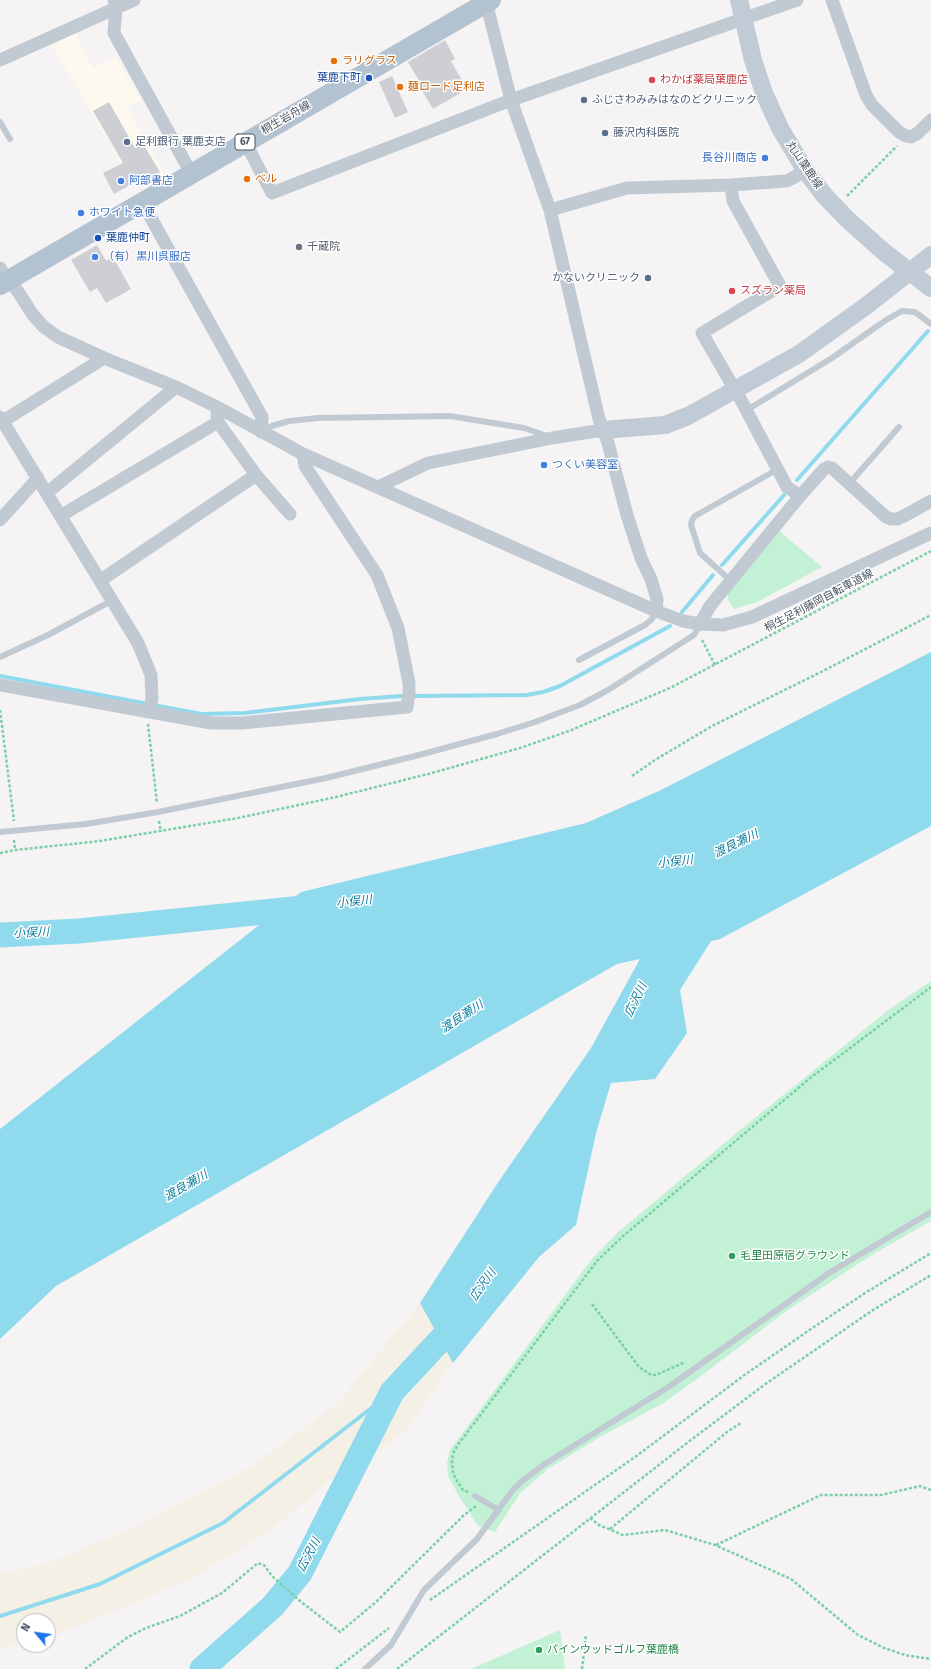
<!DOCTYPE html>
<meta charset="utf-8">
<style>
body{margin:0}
#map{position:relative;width:931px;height:1669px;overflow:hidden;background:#f5f3f3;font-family:"Fira Sans",sans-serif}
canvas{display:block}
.north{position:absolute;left:16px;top:1613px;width:40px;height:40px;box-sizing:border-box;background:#fff;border:1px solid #b7bbc0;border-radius:50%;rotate:299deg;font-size:11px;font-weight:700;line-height:16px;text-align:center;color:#4a5661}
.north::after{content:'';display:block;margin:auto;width:14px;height:18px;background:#1a73e8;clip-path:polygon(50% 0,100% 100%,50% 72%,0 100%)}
</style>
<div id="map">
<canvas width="931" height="1669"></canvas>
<div class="north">N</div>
</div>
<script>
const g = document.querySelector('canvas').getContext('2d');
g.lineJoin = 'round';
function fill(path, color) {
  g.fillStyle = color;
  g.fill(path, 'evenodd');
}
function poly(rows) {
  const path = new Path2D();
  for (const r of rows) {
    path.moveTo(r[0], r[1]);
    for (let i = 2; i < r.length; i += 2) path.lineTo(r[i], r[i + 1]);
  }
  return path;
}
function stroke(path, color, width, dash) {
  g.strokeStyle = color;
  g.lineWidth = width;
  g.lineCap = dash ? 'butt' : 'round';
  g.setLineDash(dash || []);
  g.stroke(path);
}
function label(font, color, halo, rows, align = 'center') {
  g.font = font + ' "Fira Sans","Noto Sans JP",sans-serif';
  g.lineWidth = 3;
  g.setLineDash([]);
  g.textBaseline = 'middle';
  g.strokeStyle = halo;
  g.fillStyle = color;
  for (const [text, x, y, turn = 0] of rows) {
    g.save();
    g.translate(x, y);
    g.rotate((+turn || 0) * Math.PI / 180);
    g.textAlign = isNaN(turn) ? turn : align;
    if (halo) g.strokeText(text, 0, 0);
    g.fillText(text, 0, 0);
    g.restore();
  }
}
const commercial = poly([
 [75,33,93,68,116,57,141,100,127,108,165,175,136,189,52,45]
]);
const green = poly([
 [779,531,822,567,757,602,734,609,728,600,728,590],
 [931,981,931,1221,875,1253,789,1309,701,1376,665,1402,600,1437,548,1469,520,1493,495,1532,478,1526,459,1496,448,1476,447,1463,450,1450,591,1260,617,1233,740,1130,887,1011],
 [560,1630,565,1669,471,1669]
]);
const sand = poly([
 [420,1303,453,1362,403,1434,330,1480,274,1528,189,1580,58,1634,48,1636,48,1621,24,1621,24,1643,0,1649,0,1573,43,1565,132,1529,249,1468,337,1404]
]);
const water = poly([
 [931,652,931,826,720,939,711,941,680,990,687,1033,655,1079,611,1083,596,1133,576,1225,539,1257,453,1363,420,1303,499,1181,591,1048,640,959,617,964,56,1286,0,1339,0,1129,301,892,586,823,661,790]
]);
const stream = poly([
 [797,480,928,331],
 [722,565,784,495],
 [682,612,713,575],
 [0,676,201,714,245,713,360,699,402,696],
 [413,696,527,695,543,692,560,686,670,626],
 [0,1616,100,1584,223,1523,392,1392]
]);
const river = poly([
 [0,935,79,931,312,907],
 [202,1669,273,1606,300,1573,392,1392,459,1320,463,1314]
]);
const building = poly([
 [445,40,455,59,451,61,467,89,433,109,417,82,419,81,408,62],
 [392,76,408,112,395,118,379,82],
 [109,102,135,148,143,144,160,172,136,186,134,183,114,194,103,173,123,163,93,111],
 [97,245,106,261,113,257,131,289,106,303,97,288,90,292,71,260]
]);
const path = poly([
 [847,196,897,146],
 [702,640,715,665],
 [0,710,14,821],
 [148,724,157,803],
 [632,776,655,760,712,726,821,672,931,615],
 [159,821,161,832],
 [14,840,15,850],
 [0,853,15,850,100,841,238,818,336,797,432,773,520,748,569,731,670,688,931,551],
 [592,1304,639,1367,651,1375,656,1375,685,1362],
 [468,1492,463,1490,457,1481,453,1473,452,1462,453,1454,457,1446,597,1261,622,1237,809,1079,931,987],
 [590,1518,599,1525,623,1535,665,1530,715,1545,791,1579,858,1635,884,1648,905,1655,931,1659],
 [610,1529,727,1432,741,1423],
 [716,1545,821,1495,881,1495,920,1486,931,1490],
 [430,1600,635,1457,743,1376,808,1331,865,1293,931,1253],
 [85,1669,128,1637,146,1628,180,1616,222,1593,258,1563,264,1565,272,1576,300,1601,340,1632,376,1602,463,1516,476,1506],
 [336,1669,389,1628],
 [397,1669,687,1443,764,1385,873,1310,931,1275],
 [582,1669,586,1635]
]);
const lane = poly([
 [0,122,10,139],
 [747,410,832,358,886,320,902,311,915,312,931,324],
 [263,431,272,426,289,421,318,418,450,416,524,428,547,436],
 [849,484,899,427],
 [730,580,700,553,691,525,692,520,695,516,778,469],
 [0,657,48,635,113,600],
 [579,660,645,625,652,619,656,611],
 [0,832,86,824,158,812,326,778,419,755,497,734,535,722,580,705,608,690,694,635,700,624],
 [475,1496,499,1510],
 [365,1669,391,1645,424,1590,477,1539,512,1491,521,1482,543,1465,670,1386,829,1273,931,1212]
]);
const street = poly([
 [114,0,116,8,114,33,191,173],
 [832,0,866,95,872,105,899,132,906,136,911,137,918,133,931,120],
 [486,2,511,100,550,210,599,419,608,443,627,515,641,558,651,579,657,599,656,611],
 [0,60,134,0],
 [245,142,272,193,511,100,797,0],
 [731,185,733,201,780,286,702,333,742,402,787,487,800,496],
 [142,202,262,417,261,432],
 [550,210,627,188,731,185,786,181,793,178,805,170],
 [0,268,8,281,17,290,33,315,44,327,58,337,104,358,176,387,217,407,303,454,656,611,683,621,700,624,723,625,752,617,931,533],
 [217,413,218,422,256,475,290,514],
 [0,417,138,643,151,675,152,699,149,712],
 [0,423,104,358],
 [378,487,428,463,552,438,603,430],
 [48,492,176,387],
 [62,515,218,422],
 [0,520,38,478],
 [101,580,256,475],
 [700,624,710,606,800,496,824,469,828,467,832,468,886,517,891,519,897,519,904,516,931,501],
 [0,685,211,723,242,723,407,707,409,693,409,683,398,628,377,575,305,466,303,454]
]);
const secondary = poly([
 [739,0,753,60,764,93,780,128,805,170,824,195,847,219,884,252,931,288],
 [603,430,665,425,688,416,799,354,866,306,931,255]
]);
const primary = poly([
 [0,285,491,0]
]);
const markers = [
 [334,61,4,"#e8710a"],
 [369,78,4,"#1a4fb4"],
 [652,80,4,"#e0444e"],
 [400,87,4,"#e8710a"],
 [584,100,4,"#5c6f8a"],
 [605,133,4,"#5c6f8a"],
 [127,142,4,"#5c6f8a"],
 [765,158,4,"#3f7fe0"],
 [247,179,4,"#e8710a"],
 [121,181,4,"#3f7fe0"],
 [81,213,4,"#3f7fe0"],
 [98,238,4,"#1a4fb4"],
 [299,247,4,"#6b7280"],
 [95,257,4,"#3f7fe0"],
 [648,278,4,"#5c6f8a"],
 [732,291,4,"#e0444e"],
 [544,465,4,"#3f7fe0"],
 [732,1256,4,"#2e9e5b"],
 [539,1650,4,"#2e9e5b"]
];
const shields = [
 [245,142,20]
];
const shieldNames = [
 ["67",245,142]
];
const foodNames = [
 ["ラリグラス",342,61],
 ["麺ロード足利店",408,87],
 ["ベル",255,179]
];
const transitNames = [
 ["葉鹿下町",361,78],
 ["葉鹿仲町",106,238,"left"]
];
const healthNames = [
 ["わかば薬局葉鹿店",660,80],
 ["スズラン薬局",740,291]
];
const serviceNames = [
 ["ふじさわみみはなのどクリニック",592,100],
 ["藤沢内科医院",613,133],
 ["足利銀行 葉鹿支店",135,142],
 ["かないクリニック",640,278,"right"]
];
const streetNames = [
 ["桐生岩舟線",286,118,-30],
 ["丸山葉鹿線",804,165,56],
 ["桐生足利藤岡自転車道線",819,601,-28]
];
const shopNames = [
 ["長谷川商店",757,158,"right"],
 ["阿部書店",129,181],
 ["ホワイト急便",89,213],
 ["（有）黒川呉服店",103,257],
 ["つくい美容室",552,465]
];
const worshipNames = [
 ["千蔵院",307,247]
];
const leisureNames = [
 ["毛里田原宿グラウンド",740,1256],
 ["パインウッドゴルフ葉鹿橋",547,1650]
];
const waterNames = [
 ["渡良瀬川",736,844,-26],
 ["小俣川",675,862,-6],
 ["小俣川",354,902,-6],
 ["小俣川",31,933,-3],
 ["広沢川",636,1000,-64],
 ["渡良瀬川",462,1017,-33],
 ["渡良瀬川",186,1186,-30],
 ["広沢川",483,1285,-55],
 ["広沢川",309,1555,-62]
];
fill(commercial, '#fdf9ef');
fill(green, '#c3f1d5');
fill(sand, '#f5f0e5');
fill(water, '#90daee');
stroke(stream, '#90daee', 4);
stroke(river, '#90daee', 25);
fill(building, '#cdcfd5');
stroke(path, '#7ad0a6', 2.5, [3, 2]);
stroke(lane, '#c1cad2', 6);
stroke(street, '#c1cad2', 13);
stroke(secondary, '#c1cbd6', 18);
stroke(primary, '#b3c2d1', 20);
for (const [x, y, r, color] of markers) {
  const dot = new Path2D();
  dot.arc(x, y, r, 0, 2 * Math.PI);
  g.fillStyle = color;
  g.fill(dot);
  stroke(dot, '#fff', 1.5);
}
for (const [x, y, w] of shields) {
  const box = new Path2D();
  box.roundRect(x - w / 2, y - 8, w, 16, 3);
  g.fillStyle = '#fff';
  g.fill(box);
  stroke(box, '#4a5661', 1);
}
label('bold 10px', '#4a5661', null, shieldNames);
label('11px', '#c56008', '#fff', foodNames, 'left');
label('11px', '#164399', '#fff', transitNames, 'right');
label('11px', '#be3a42', '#fff', healthNames, 'left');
label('11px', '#4e5e75', '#fff', serviceNames, 'left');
label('11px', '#4a5661', '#fff', streetNames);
label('11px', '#366cbe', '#fff', shopNames, 'left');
label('11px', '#5b616d', '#fff', worshipNames, 'left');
label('11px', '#27864d', '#fff', leisureNames, 'left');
label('italic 12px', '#0c7c9b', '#fff', waterNames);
</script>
